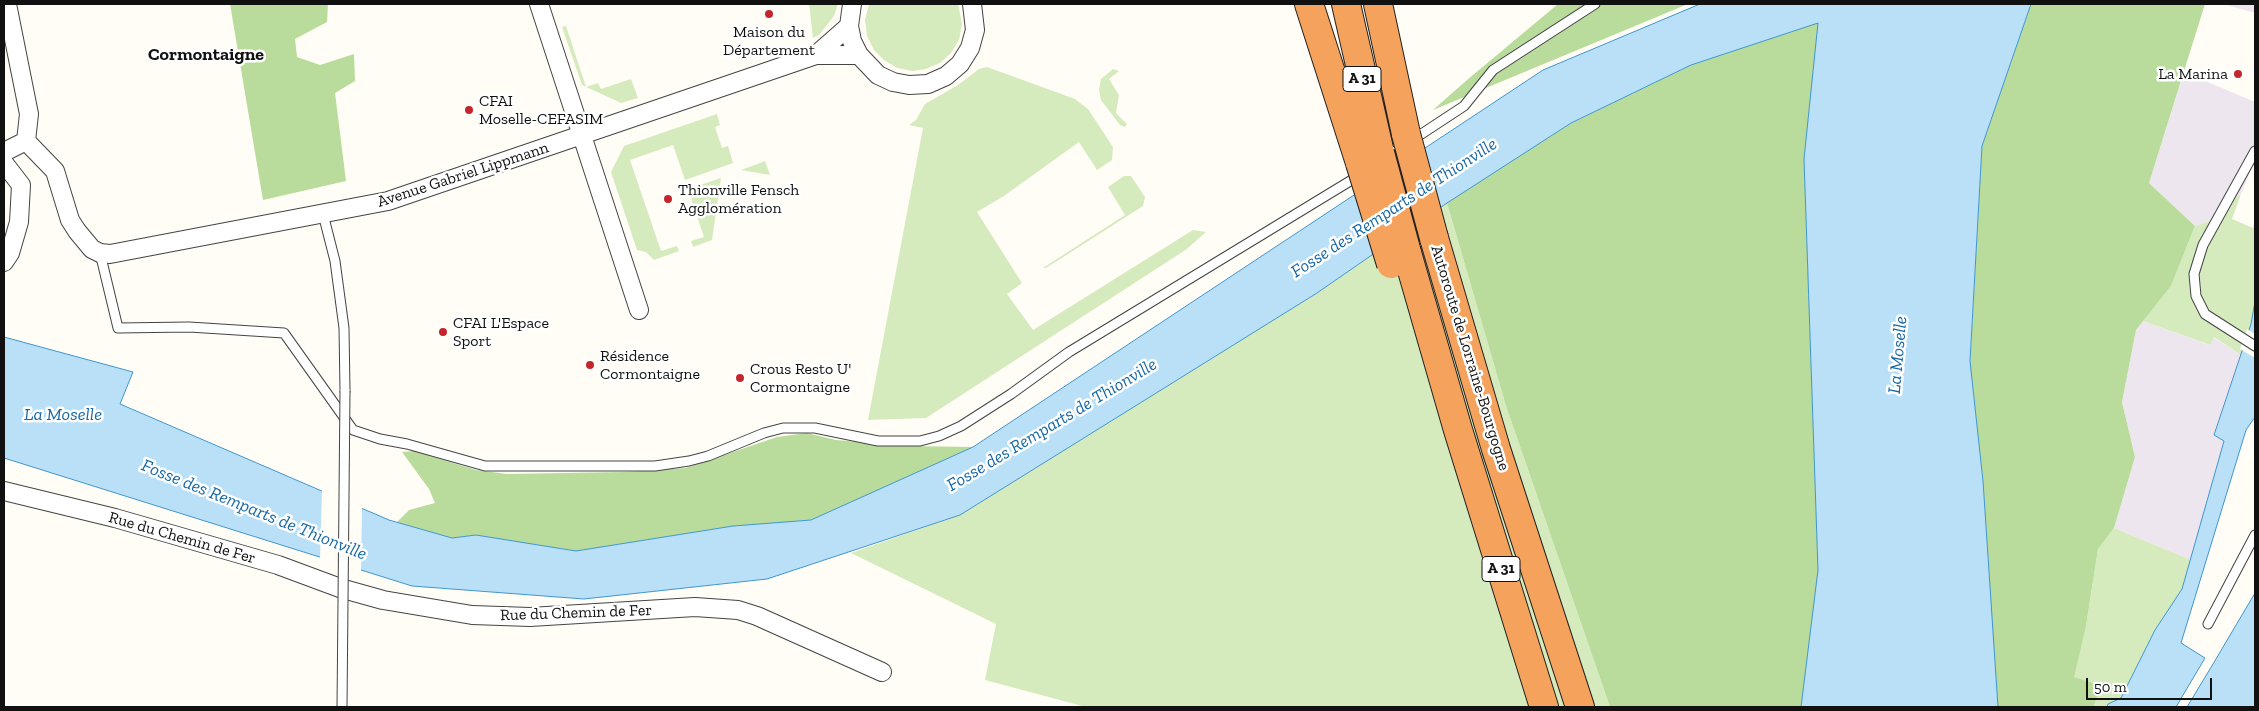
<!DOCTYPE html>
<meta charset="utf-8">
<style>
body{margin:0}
#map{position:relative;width:2259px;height:711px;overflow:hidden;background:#fffdf5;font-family:"Zilla Slab",serif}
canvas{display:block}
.frame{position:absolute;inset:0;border:5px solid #111;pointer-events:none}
.scale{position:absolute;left:2086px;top:678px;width:126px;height:22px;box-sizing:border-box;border:2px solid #111;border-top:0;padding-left:6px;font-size:15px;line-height:18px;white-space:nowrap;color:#111;-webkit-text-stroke:4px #fff;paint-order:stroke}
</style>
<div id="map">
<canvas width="2259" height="711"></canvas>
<div class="frame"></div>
<div class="scale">50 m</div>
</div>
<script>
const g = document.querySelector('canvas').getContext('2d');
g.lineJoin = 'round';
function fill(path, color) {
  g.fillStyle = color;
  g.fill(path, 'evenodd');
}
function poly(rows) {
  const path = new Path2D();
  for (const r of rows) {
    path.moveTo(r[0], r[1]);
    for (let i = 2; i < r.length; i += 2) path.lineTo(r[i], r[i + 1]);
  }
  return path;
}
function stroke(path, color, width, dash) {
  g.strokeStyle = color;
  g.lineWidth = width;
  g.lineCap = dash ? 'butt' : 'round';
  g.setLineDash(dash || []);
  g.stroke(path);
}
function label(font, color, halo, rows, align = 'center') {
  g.font = font + ' "Zilla Slab",serif';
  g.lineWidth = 5;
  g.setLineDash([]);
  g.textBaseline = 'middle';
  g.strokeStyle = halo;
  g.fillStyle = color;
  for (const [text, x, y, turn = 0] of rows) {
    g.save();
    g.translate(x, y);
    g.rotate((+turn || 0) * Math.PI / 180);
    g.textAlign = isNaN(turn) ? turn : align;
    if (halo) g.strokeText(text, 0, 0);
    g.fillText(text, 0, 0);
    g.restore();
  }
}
const industrial = poly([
 [2223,4,2255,4,2255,13],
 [2184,72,2255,102,2255,160,2241,194,2235,198,2226,215,2195,226,2149,183],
 [2143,321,2209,345,2213,337,2241,355,2214,434,2224,441,2191,560,2114,528,2135,457,2122,402,2136,330]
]);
const green = poly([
 [809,4,838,4,834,16,819,35,813,38],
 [869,4,958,4,962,24,959,40,951,53,940,63,926,69,912,71,897,68,884,60,874,50,867,36,865,20],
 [566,26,586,87,598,83,601,89,631,79,638,98,621,103,582,85,562,27],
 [987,67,1075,99,1088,109,1113,147,1112,160,1097,170,1079,142,1004,196,977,212,1022,283,1007,294,1033,330,1193,230,1206,232,1187,249,926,418,868,420,923,128,909,125,916,120,925,104,958,85,979,69],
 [1113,69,1119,71,1109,79,1119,95,1116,113,1127,124,1125,127,1120,125,1101,100,1099,90,1101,79],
 [717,114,720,125,715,127,722,148,728,146,733,163,685,180,673,145,630,160,661,251,677,246,679,251,654,260,646,252,637,250,611,172,624,146],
 [765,161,770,175,741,170],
 [1124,176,1131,176,1145,197,1143,206,1046,268,1043,268,1125,215,1108,187],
 [721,178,712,240,693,247,691,241,704,237,688,189],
 [2241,194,2232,219,2253,228,2255,220,2255,302,2251,324,2241,355,2214,337,2210,345,2143,321,2171,286,2195,226,2226,215,2235,198],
 [1447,203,1506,406,1610,707,1086,707,985,680,996,624,851,553,960,515,1317,293],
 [2114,528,2191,560,2182,589,2155,630,2121,698,2108,704,2107,707,2094,707,2100,685,2073,677,2086,626,2098,549]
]);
const forest = poly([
 [230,4,328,4,327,22,295,39,297,57,320,65,354,54,355,81,335,93,346,181,263,200],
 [1558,4,1688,4,1433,110,1467,80],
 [2031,4,2205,4,2149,183,2195,226,2171,286,2136,330,2122,402,2135,457,2114,528,2098,549,2086,626,2074,677,2100,685,2094,707,1998,707,1995,693,1983,481,1970,364,1982,146],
 [1819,22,1804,159,1818,570,1801,707,1610,707,1506,406,1447,203,1571,123,1691,65],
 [807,433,836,440,908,446,973,447,811,520,733,526,576,551,476,535,452,538,397,522,409,510,435,503,429,489,402,452,414,451,476,470,507,474,625,472,686,468,777,437]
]);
const water = poly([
 [1700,4,2031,4,1982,146,1970,361,1983,481,1998,707,1801,707,1818,570,1804,159,1818,23,1691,65,1571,123,1447,203,1317,293,960,515,767,579,584,599,412,586,4,458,4,337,133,372,120,404,389,520,452,538,476,535,576,551,733,526,811,520,973,447,1543,70,1700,4],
 [2255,302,2255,417,2246,430,2181,643,2205,658,2176,707,2107,707,2108,704,2121,698,2155,630,2182,589,2224,441,2214,435,2251,324,2255,302],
 [2255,593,2255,707,2187,707,2213,664,2255,593]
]);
const pier = poly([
 [2247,329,2255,334,2255,358,2240,349],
 [322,488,362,506,361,573,320,560]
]);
const service = poly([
 [2255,151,2203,245,2194,274,2196,296,2205,314,2255,346],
 [1385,158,1464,106,1493,70,1595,4],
 [323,214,335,261,344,328,345,391],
 [100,253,118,328,189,327,284,333,353,430,380,439,407,444,485,466,655,466,689,461,708,456,764,433,783,428,815,428,878,441,920,441,939,436,961,426,1011,394,1069,352,1360,175],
 [2208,624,2255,535]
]);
const minor = poly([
 [7,4,29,114,26,141],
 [539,4,639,310],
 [852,4,849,26,852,41,859,55,878,75,893,82,909,85,928,84,946,76,960,64,970,48,975,30,972,4],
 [816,55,849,26],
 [26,141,55,171,70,220,77,231,92,249,100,253,110,254,388,201,816,55,859,55],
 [4,152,26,141],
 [4,163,21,185,19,222,10,253,4,262],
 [4,491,115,518,278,565,340,588,383,600,472,615,530,617,695,607,738,610,757,616,882,672]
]);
const motorway = poly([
 [1309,4,1360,163],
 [1346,4,1380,153],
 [1378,4,1406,134],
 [1434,238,1496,449,1580,707],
 [1407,253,1458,430,1544,707]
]);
const serviceBridge = poly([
 [342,707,345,391]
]);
const motorwayBridge = poly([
 [1406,134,1434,238],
 [1380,153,1407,253],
 [1360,163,1391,264]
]);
const markers = [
 [769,14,5,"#c4262e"],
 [2238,74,5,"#c4262e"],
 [469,110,5,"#c4262e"],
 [668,199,5,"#c4262e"],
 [443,332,5,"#c4262e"],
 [590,365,5,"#c4262e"],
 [740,378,5,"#c4262e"]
];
const shields = [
 [1362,79,38],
 [1501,569,38]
];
const shieldNames = [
 ["A 31",1362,79],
 ["A 31",1501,569]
];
const poiNames = [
 ["Maison du",769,32,"center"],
 ["Département",769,50,"center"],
 ["La Marina",2228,74,"right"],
 ["CFAI",479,101],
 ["Moselle-CEFASIM",479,119],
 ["Thionville Fensch",678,190],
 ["Agglomération",678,208],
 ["CFAI L'Espace",453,323],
 ["Sport",453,341],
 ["Résidence",600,356],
 ["Cormontaigne",600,374],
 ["Crous Resto U'",750,369],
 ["Cormontaigne",750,387]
];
const streetNames = [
 ["Avenue Gabriel Lippmann",463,175,-18],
 ["Autoroute de Lorraine-Bourgogne",1470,358,73],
 ["Rue du Chemin de Fer",182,538,16],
 ["Rue du Chemin de Fer",576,613,-2]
];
const neighbourhoodNames = [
 ["Cormontaigne",206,55]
];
const waterNames = [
 ["Fosse des Remparts de Thionville",1394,208,-33],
 ["La Moselle",1898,355,-85],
 ["La Moselle",63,415],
 ["Fosse des Remparts de Thionville",1052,425,-31],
 ["Fosse des Remparts de Thionville",254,510,22]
];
fill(industrial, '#eee6ef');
fill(green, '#d5ebbd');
fill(forest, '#b9dc9c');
fill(water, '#b9e0f7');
stroke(water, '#3f96cf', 1);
fill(pier, '#fffdf5');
stroke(service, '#444', 11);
stroke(minor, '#444', 20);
stroke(motorway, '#222', 30);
stroke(service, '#fff', 9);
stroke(minor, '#fff', 18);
stroke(motorway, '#f5a25d', 28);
stroke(serviceBridge, '#444', 11, []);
stroke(motorwayBridge, '#222', 30, []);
stroke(serviceBridge, '#fff', 9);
stroke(motorwayBridge, '#f5a25d', 28);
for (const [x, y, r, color] of markers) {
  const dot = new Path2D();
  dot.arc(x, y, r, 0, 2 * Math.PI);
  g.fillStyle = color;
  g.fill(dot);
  stroke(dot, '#fff', 2);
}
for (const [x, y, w] of shields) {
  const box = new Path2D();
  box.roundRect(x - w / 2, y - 12.5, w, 25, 4);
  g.fillStyle = '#fff';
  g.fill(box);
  stroke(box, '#111', 1);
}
label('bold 15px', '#111', null, shieldNames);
label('16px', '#111', '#fff', poiNames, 'left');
label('16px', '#111', '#fff', streetNames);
label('bold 18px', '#111', '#fff', neighbourhoodNames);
label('italic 18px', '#1768a6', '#fff', waterNames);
</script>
